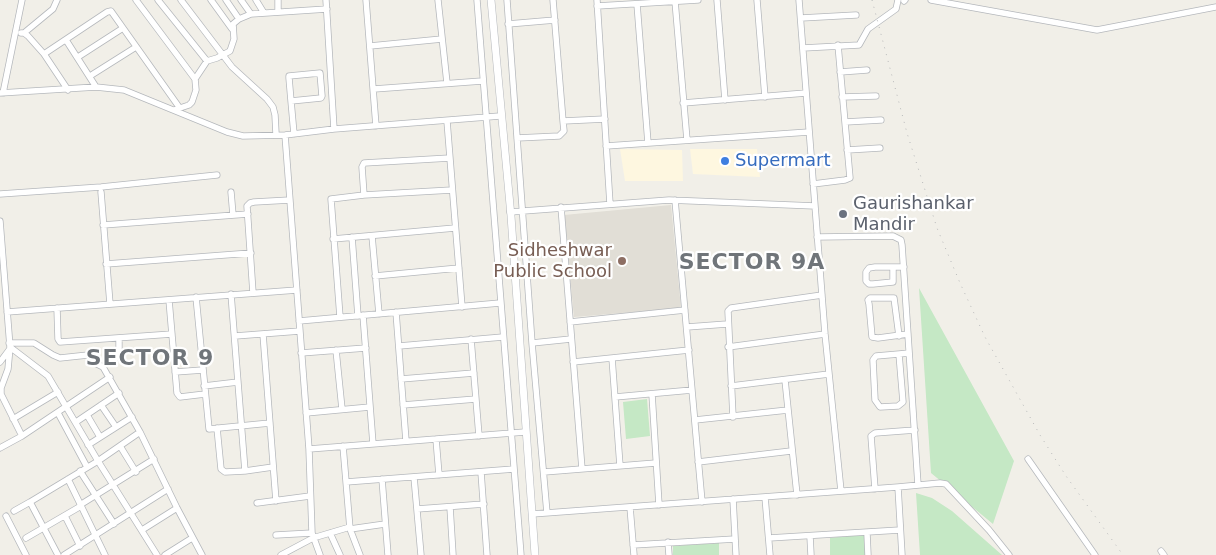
<!DOCTYPE html>
<style>
body{margin:0}
canvas{display:block;background:#f1efe8}
</style>
<canvas width="1216" height="555"></canvas>
<script>
const g = document.querySelector('canvas').getContext('2d');
g.lineJoin = 'round';
function fill(path, color) {
  g.fillStyle = color;
  g.fill(path, 'evenodd');
}
function poly(rows) {
  const path = new Path2D();
  for (const r of rows) {
    path.moveTo(r[0], r[1]);
    for (let i = 2; i < r.length; i += 2) path.lineTo(r[i], r[i + 1]);
  }
  return path;
}
function stroke(path, color, width, dash) {
  g.strokeStyle = color;
  g.lineWidth = width;
  g.lineCap = dash ? 'butt' : 'round';
  g.setLineDash(dash || []);
  g.stroke(path);
}
function label(font, color, halo, rows, align = 'center') {
  g.font = font + ' "DejaVu Sans",sans-serif';
  g.lineWidth = 4.5;
  g.setLineDash([]);
  g.textBaseline = 'middle';
  g.strokeStyle = halo;
  g.fillStyle = color;
  for (const [text, x, y, turn = 0] of rows) {
    g.save();
    g.translate(x, y);
    g.rotate((+turn || 0) * Math.PI / 180);
    g.textAlign = isNaN(turn) ? turn : align;
    if (halo) g.strokeText(text, 0, 0);
    g.fillText(text, 0, 0);
    g.restore();
  }
}
const commercial = poly([
 [620,149,682,150,683,181,625,181],
 [690,149,757,149,760,177,693,174]
]);
const education = poly([
 [671,205,681,308,574,317,564,215]
]);
const green = poly([
 [919,288,1014,461,993,524,931,473],
 [647,399,650,436,626,439,623,402],
 [916,493,932,498,952,511,1002,555,920,555],
 [865,534,866,555,830,555,830,538],
 [719,543,719,555,673,555,673,546]
]);
const minor = poly([
 [136,0,195,79],
 [158,0,207,61],
 [181,0,232,67,267,99,273,107,275,115,276,134],
 [211,0,232,29],
 [226,0,239,19],
 [241,0,251,14],
 [256,0,264,13],
 [278,0,278,12],
 [326,0,334,129],
 [366,0,376,126],
 [438,0,447,83],
 [477,0,521,555],
 [507,0,532,343,547,513],
 [553,0,563,121,605,119],
 [597,0,610,204],
 [717,0,725,100],
 [757,0,765,97],
 [799,0,825,334,841,491],
 [931,0,1097,30,1216,7],
 [675,1,687,140],
 [904,1,905,0],
 [637,4,648,143],
 [597,6,698,0],
 [801,18,856,15],
 [508,24,555,20],
 [21,33,24,33,53,9,57,0],
 [24,33,28,36,44,54,68,90],
 [66,40,96,87],
 [370,46,442,39],
 [803,48,859,45,868,29,896,9,898,0],
 [44,54,107,12,111,11,179,107],
 [78,57,123,28],
 [840,72,867,70],
 [90,76,136,47],
 [374,89,482,81],
 [0,93,96,87,124,90,227,132,243,136,285,135,334,129,500,116],
 [3,93,22,0],
 [842,97,876,96],
 [291,101,321,98,322,96,320,73,289,76,289,78,291,101,294,134],
 [683,103,806,93],
 [174,110,189,105,192,102,196,90,195,79,207,61,217,58,230,51,234,39,233,24,239,19,251,14,327,9],
 [447,121,462,307],
 [845,122,881,120],
 [285,135,309,449,312,533,320,555],
 [517,138,559,136,564,131,563,121],
 [606,146,809,132],
 [847,150,880,148],
 [813,184,845,180,850,178,838,45],
 [101,192,110,304],
 [231,192,233,215],
 [0,194,101,187,217,175],
 [364,195,362,167,364,163,450,158],
 [675,200,702,502],
 [561,207,582,469],
 [510,212,669,200,815,206],
 [0,221,10,347,8,369,1,388,1,394,22,436,110,377],
 [103,225,248,214],
 [372,236,379,314],
 [352,237,358,316],
 [817,237,893,236,901,240,902,245,918,485],
 [333,239,455,228],
 [106,264,251,253],
 [893,267,893,282,873,284,869,284,866,281,866,272,869,268,875,267,904,267],
 [375,276,459,268],
 [253,293,247,206,250,203,254,202,290,200],
 [231,294,245,471,273,467],
 [196,297,209,429,270,423],
 [169,300,177,393,180,397,205,394],
 [57,308,58,339,60,342,172,334],
 [7,312,297,290],
 [396,312,406,441],
 [363,315,373,444],
 [340,317,331,199,364,195,452,190],
 [299,321,500,303],
 [570,322,685,310],
 [687,327,727,324],
 [263,334,276,501],
 [235,336,300,331],
 [899,336,894,298,870,298,868,300,869,304,872,337,878,338,908,334],
 [471,339,479,436],
 [9,343,34,343,53,355,60,358,88,355,95,363,103,367,140,432,177,508,202,555],
 [532,343,571,339],
 [399,346,503,337],
 [10,347,48,376,98,461,157,555],
 [728,347,825,334],
 [336,350,342,409],
 [301,353,366,348],
 [899,354,903,402,898,406,880,407,875,400,873,360,876,356,899,354,909,353],
 [612,358,620,466],
 [108,359,117,358,119,356,119,338],
 [0,362,9,350],
 [573,362,689,350],
 [175,372,203,370],
 [401,379,474,373],
 [785,380,797,495],
 [204,386,238,382],
 [731,386,829,374],
 [652,394,659,505],
 [615,397,692,390],
 [101,405,116,427],
 [403,405,476,399],
 [58,413,87,467],
 [306,413,370,407],
 [87,415,100,437],
 [733,417,728,311,731,308,822,295],
 [13,419,58,392],
 [695,420,788,410],
 [76,422,119,393],
 [217,428,221,469,225,472,245,471],
 [436,439,439,475],
 [88,445,132,417],
 [120,446,136,472],
 [343,446,350,529,360,555],
 [0,448,22,436],
 [309,449,525,432],
 [1028,459,1095,555],
 [698,462,791,451],
 [80,471,114,524],
 [481,472,487,555],
 [544,472,656,463],
 [414,477,421,555],
 [68,479,105,555],
 [382,479,388,555],
 [346,482,514,469],
 [898,487,902,555],
 [875,489,871,436,875,433,915,430],
 [765,497,770,555],
 [733,499,736,555],
 [257,503,310,496],
 [80,505,154,459],
 [450,507,453,555],
 [630,507,634,555],
 [417,509,484,504],
 [14,511,30,502],
 [532,514,898,487,940,483,946,484,989,530,1009,555],
 [6,516,26,555],
 [65,516,80,546],
 [350,529,385,524],
 [142,530,177,508],
 [330,533,340,555],
 [867,533,868,555],
 [276,535,312,533],
 [810,536,811,555],
 [26,538,81,506],
 [769,538,900,530],
 [668,542,669,555],
 [633,545,735,539],
 [1161,551,1164,555],
 [58,555,30,502,98,461,140,432],
 [64,555,168,489],
 [165,555,192,538],
 [281,555,313,538,350,527]
]);
const tertiary = poly([
 [491,0,511,216,535,555]
]);
const rail = poly([
 [872,0,907,133,937,228,960,283,985,337,1040,435,1066,476,1123,555]
]);
const markers = [
 [725,161,5,"#3f7fe0"],
 [843,214,5,"#6b7280"],
 [622,261,5,"#8d6e63"]
];
const shopNames = [
 ["Supermart",735,161]
];
const worshipNames = [
 ["Gaurishankar",853,204],
 ["Mandir",853,225]
];
const educationNames = [
 ["Sidheshwar",612,251],
 ["Public School",612,272]
];
const districtNames = [
 ["SECTOR 9A",752,263],
 ["SECTOR 9",150,359]
];
fill(commercial, '#fef7e0');
fill(education, '#e1ded6');
fill(green, '#c5e8c5');
stroke(minor, '#b5b8bc', 7);
stroke(tertiary, '#b5b8bc', 8);
stroke(minor, '#fff', 5.5);
stroke(tertiary, '#fff', 7);
stroke(rail, '#b6b7b8', 1, [1, 6]);
for (const [x, y, r, color] of markers) {
  const dot = new Path2D();
  dot.arc(x, y, r, 0, 2 * Math.PI);
  g.fillStyle = color;
  g.fill(dot);
  stroke(dot, '#fff', 2);
}
label('18px', '#366cbe', '#fff', shopNames, 'left');
label('18px', '#5b616d', '#fff', worshipNames, 'left');
label('18px', '#785e54', '#fff', educationNames, 'right');
g.letterSpacing = '1px';
label('bold 22px', '#70757a', '#fff', districtNames);
g.letterSpacing = '0px';
</script>
